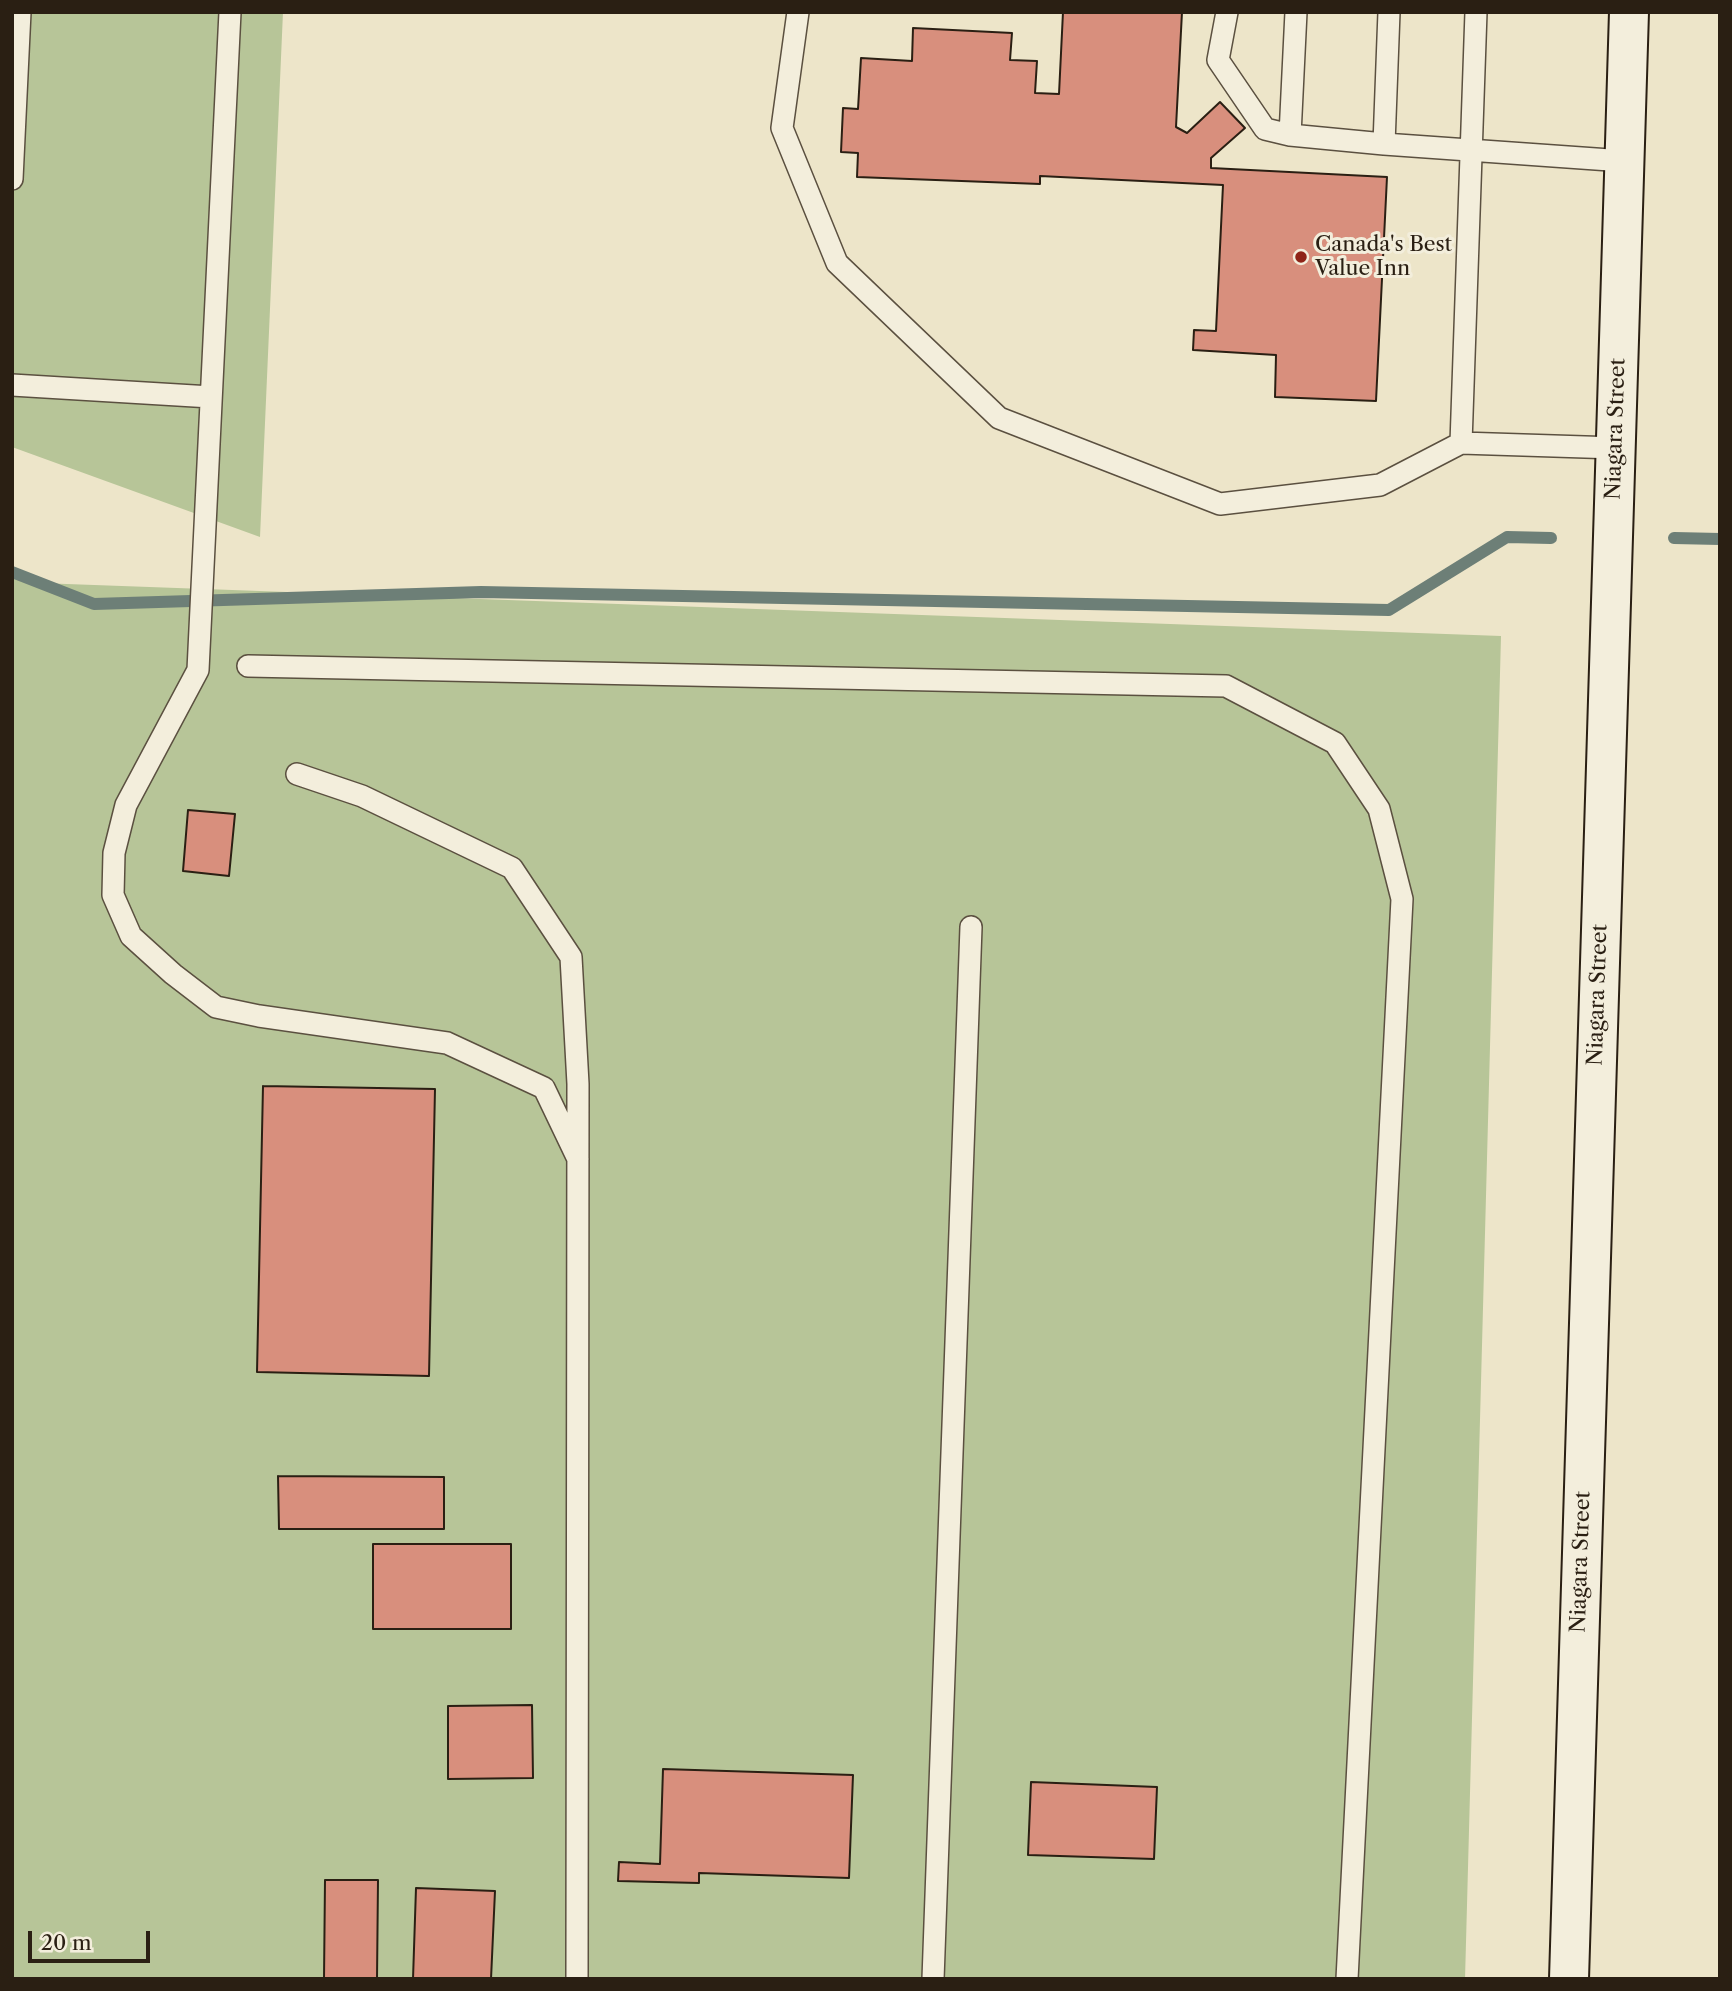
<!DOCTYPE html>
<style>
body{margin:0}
#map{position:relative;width:1732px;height:1991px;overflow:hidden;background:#ede5c9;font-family:"Libre Caslon Text",serif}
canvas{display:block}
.frame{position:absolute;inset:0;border:14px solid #2a1f13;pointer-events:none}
.scale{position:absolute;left:28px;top:1931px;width:122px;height:32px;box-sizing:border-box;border:4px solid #2a1f13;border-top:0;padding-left:9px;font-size:21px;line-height:24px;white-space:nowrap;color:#2a1f13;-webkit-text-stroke:5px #f3eedc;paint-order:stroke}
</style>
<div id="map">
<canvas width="1732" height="1991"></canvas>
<div class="frame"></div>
<div class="scale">20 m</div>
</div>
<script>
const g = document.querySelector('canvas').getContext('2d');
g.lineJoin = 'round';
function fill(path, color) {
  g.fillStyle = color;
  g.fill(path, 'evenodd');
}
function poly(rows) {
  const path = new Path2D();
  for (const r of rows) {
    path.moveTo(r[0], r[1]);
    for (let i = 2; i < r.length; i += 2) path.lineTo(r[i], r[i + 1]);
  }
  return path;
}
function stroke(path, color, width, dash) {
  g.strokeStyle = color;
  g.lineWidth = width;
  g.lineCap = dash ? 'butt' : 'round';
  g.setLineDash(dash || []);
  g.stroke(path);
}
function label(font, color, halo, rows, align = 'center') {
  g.font = font + ' "Libre Caslon Text",serif';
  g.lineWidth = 6;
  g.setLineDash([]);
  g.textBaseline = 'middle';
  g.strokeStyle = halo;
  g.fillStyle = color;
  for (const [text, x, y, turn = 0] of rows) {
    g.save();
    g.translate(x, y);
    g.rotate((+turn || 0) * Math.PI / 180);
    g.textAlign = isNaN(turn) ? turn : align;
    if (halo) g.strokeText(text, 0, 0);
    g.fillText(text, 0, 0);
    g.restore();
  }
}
const green = poly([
 [12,12,283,12,260,537,12,447],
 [12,571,39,583,1501,636,1465,1979,12,1979]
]);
const stream = poly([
 [1674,538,1720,539],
 [12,572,94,604,481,592,1389,610,1507,537,1551,538]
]);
const building = poly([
 [1063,12,1182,12,1176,127,1187,133,1220,102,1245,128,1211,158,1211,168,1387,177,1376,401,1275,397,1276,355,1193,350,1194,330,1216,331,1223,185,1040,176,1040,184,857,177,858,153,841,152,843,108,858,109,861,58,912,61,913,28,1012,33,1010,60,1037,61,1035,93,1059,94,1063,12],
 [188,810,235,814,229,876,183,871,188,810],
 [263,1086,435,1089,429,1376,257,1372,263,1086],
 [278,1476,444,1477,444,1529,279,1529,278,1476],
 [373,1544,511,1544,511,1629,373,1629,373,1544],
 [532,1705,533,1778,448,1779,448,1706,532,1705],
 [663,1769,853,1775,849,1878,699,1873,699,1883,618,1881,619,1862,660,1864,663,1769],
 [1031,1782,1157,1787,1154,1859,1028,1855,1031,1782],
 [325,1880,378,1880,377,1979,324,1979,325,1880],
 [416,1888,495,1891,491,1979,413,1979,416,1888]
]);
const service = poly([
 [230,12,198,670,126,805,114,853,113,895,131,936,173,974,216,1007,259,1016,447,1043,544,1088,578,1159],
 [798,12,782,128,837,263,999,418,1220,504,1380,485,1461,443],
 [1227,12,1218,60,1265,129,1290,135,1384,144,1624,161],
 [1476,12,1461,443,1616,448],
 [1290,135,1296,12],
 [1384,144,1389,12],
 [12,179,20,12],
 [12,385,211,397],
 [248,666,1226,686,1335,743,1379,809,1402,899,1347,1979],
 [297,774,362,796,512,868,571,957,578,1084,577,1979],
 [933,1979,971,927]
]);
const secondary = poly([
 [1569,1979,1629,12]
]);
const markers = [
 [1301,257,7,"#8f2418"]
];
const poiNames = [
 ["Canada's Best",1315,245],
 ["Value Inn",1315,269]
];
const streetNames = [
 ["Niagara Street",1616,429,-88],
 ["Niagara Street",1598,995,-88],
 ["Niagara Street",1581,1562,-88]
];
fill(green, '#b7c598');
stroke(stream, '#6d7f77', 12);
fill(building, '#d88f7d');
stroke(building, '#2a1f13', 2);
stroke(service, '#5b5040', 24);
stroke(secondary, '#2a1f13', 42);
stroke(service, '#f3eedc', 21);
stroke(secondary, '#f3eedc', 38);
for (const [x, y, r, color] of markers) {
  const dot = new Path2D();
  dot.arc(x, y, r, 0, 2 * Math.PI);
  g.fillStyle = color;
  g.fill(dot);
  stroke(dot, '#f3eedc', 2.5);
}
label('21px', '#2a1f13', '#f3eedc', poiNames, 'left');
label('21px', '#2a1f13', '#f3eedc', streetNames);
</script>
